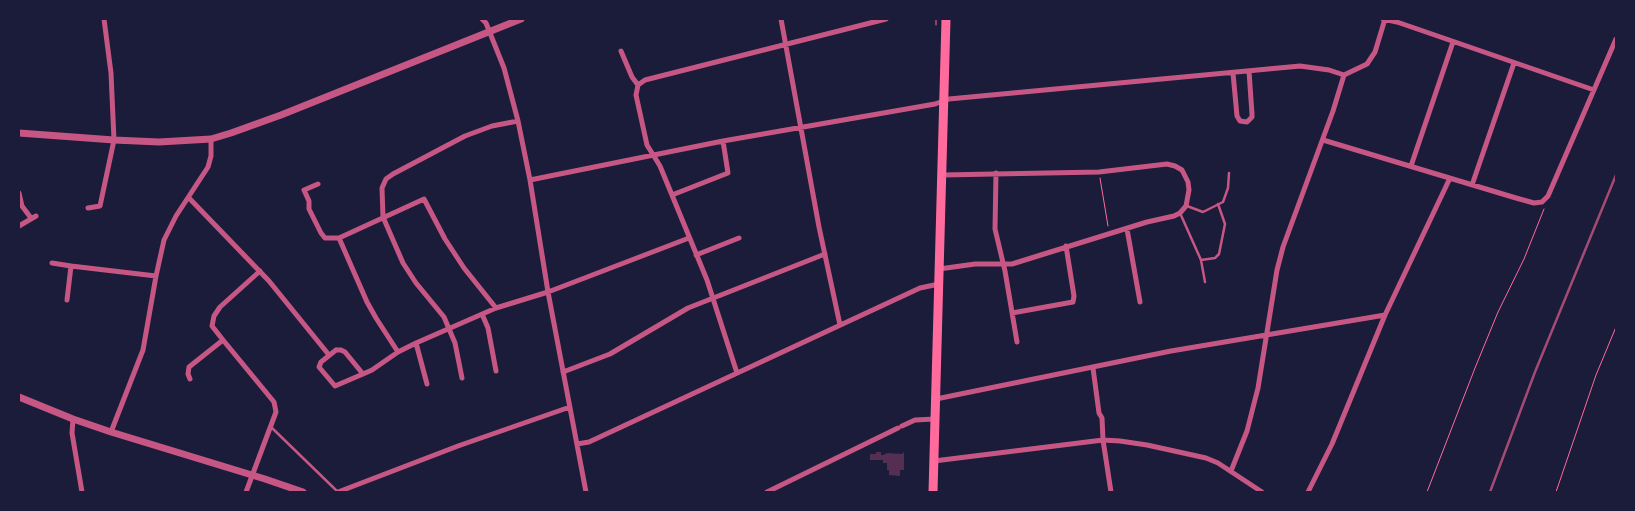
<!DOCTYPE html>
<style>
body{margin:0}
#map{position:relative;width:1635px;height:511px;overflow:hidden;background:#1b1b3a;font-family:Montserrat,sans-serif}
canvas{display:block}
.frame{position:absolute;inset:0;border:20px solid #1b1b3a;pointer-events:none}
</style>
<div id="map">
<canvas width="1635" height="511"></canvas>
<div class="frame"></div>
</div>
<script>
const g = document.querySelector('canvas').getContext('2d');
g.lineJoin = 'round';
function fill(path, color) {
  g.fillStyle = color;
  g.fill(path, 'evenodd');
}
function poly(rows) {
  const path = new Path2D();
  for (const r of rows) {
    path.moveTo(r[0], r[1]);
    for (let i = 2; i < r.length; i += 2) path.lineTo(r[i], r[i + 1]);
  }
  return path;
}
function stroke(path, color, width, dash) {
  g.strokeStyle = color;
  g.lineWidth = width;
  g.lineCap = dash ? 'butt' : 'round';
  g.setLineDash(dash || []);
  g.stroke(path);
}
const building = poly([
 [876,452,881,452,881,455,883,455,887,453,902,454,904,452,904,470,900,470,900,476,889,475,889,470,887,470,887,463,883,463,883,460,870,460,870,454,876,454]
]);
const path = poly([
 [936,25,936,19],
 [1100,178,1108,226],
 [1427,492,1475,368,1498,312,1524,259,1544,209],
 [1556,492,1596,375,1616,327]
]);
const service = poly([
 [1187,206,1203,212,1223,202,1228,188,1229,173],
 [1180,213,1201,260,1205,282],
 [1201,260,1215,258,1219,254,1225,224,1218,204],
 [271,427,338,492]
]);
const minor = poly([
 [482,19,486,23,504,68,518,121,530,180,548,292,586,492],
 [781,19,819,227,840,325],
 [1383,19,1397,22,1594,90],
 [621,51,632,77,638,85,636,95,647,145,660,166,707,280,737,373],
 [1233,73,1237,116,1240,121,1247,122,1252,117,1252,114,1249,71],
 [1344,75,1367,64,1375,52,1385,19],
 [638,85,645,80,886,19],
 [1323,140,1516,198,1534,203,1542,202,1548,196,1616,39],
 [1411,166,1453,42],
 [996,173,995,229,1005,271,1017,342],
 [530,180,723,141,935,104,949,99,1300,66,1329,70,1344,75],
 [318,184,304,190,309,201,309,209,321,233,325,238,339,238,424,199,445,239,464,268,496,308],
 [1472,185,1514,63],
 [19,193,22,206,31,218],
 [672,195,728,173,723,141],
 [189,198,269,281,329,355],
 [88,208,100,206,114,140,111,73,104,19],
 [19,226,36,216],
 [1127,229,1140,302],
 [339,238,367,302,376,318,398,352],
 [696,255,739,238],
 [52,263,71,266],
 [939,269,975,264,1012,264,1147,222,1174,216,1180,213,1186,206,1189,190,1188,182,1182,170,1175,166,1167,164,1099,172,942,175],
 [67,300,71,266,156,276],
 [1012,313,1073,302,1074,296,1066,246],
 [482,314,488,328,496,371],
 [223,340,212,326,214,316,220,307,260,271],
 [416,343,427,384],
 [336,350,341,350,345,352,363,374,335,386,319,367,321,362,336,350],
 [1093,368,1099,413,1102,418,1103,440,1111,492],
 [563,372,610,354,688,308,825,254],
 [363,374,372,370,398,352,416,343,496,308,548,292,689,238],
 [462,378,455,343,444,317,416,283,403,263,383,217,382,188,386,179,393,174,465,136,492,126,518,121],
 [190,379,188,374,189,367,223,340,274,402,276,412,246,492],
 [936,399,1171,351,1385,315],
 [73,419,72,433,82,492],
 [902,426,915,420,935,419],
 [111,432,143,350,156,276,164,240,176,216,208,167,211,156,211,139],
 [577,444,589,442,920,288,939,284],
 [934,461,1103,440,1120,441,1147,445,1206,458,1218,463,1262,492],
 [1231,471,1247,431,1258,388,1277,270,1283,247,1333,111,1344,75],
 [338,492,458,446,570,407],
 [767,492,898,428],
 [1308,492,1332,444,1385,315,1450,178]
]);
const tertiary = poly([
 [19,133,114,140,159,142,211,139,231,133,281,115,521,19],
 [19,397,73,419,111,432,265,479,303,492]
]);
const primary = poly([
 [933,492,946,19]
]);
const rail = poly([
 [1490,492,1535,372,1616,175]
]);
fill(building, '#542f53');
stroke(path, '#ff6b9d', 1);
stroke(service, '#c65784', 2.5);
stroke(minor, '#c65784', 5);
stroke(tertiary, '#c65784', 7);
stroke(primary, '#ff6b9d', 9);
stroke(rail, '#a44b75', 2.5);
</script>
